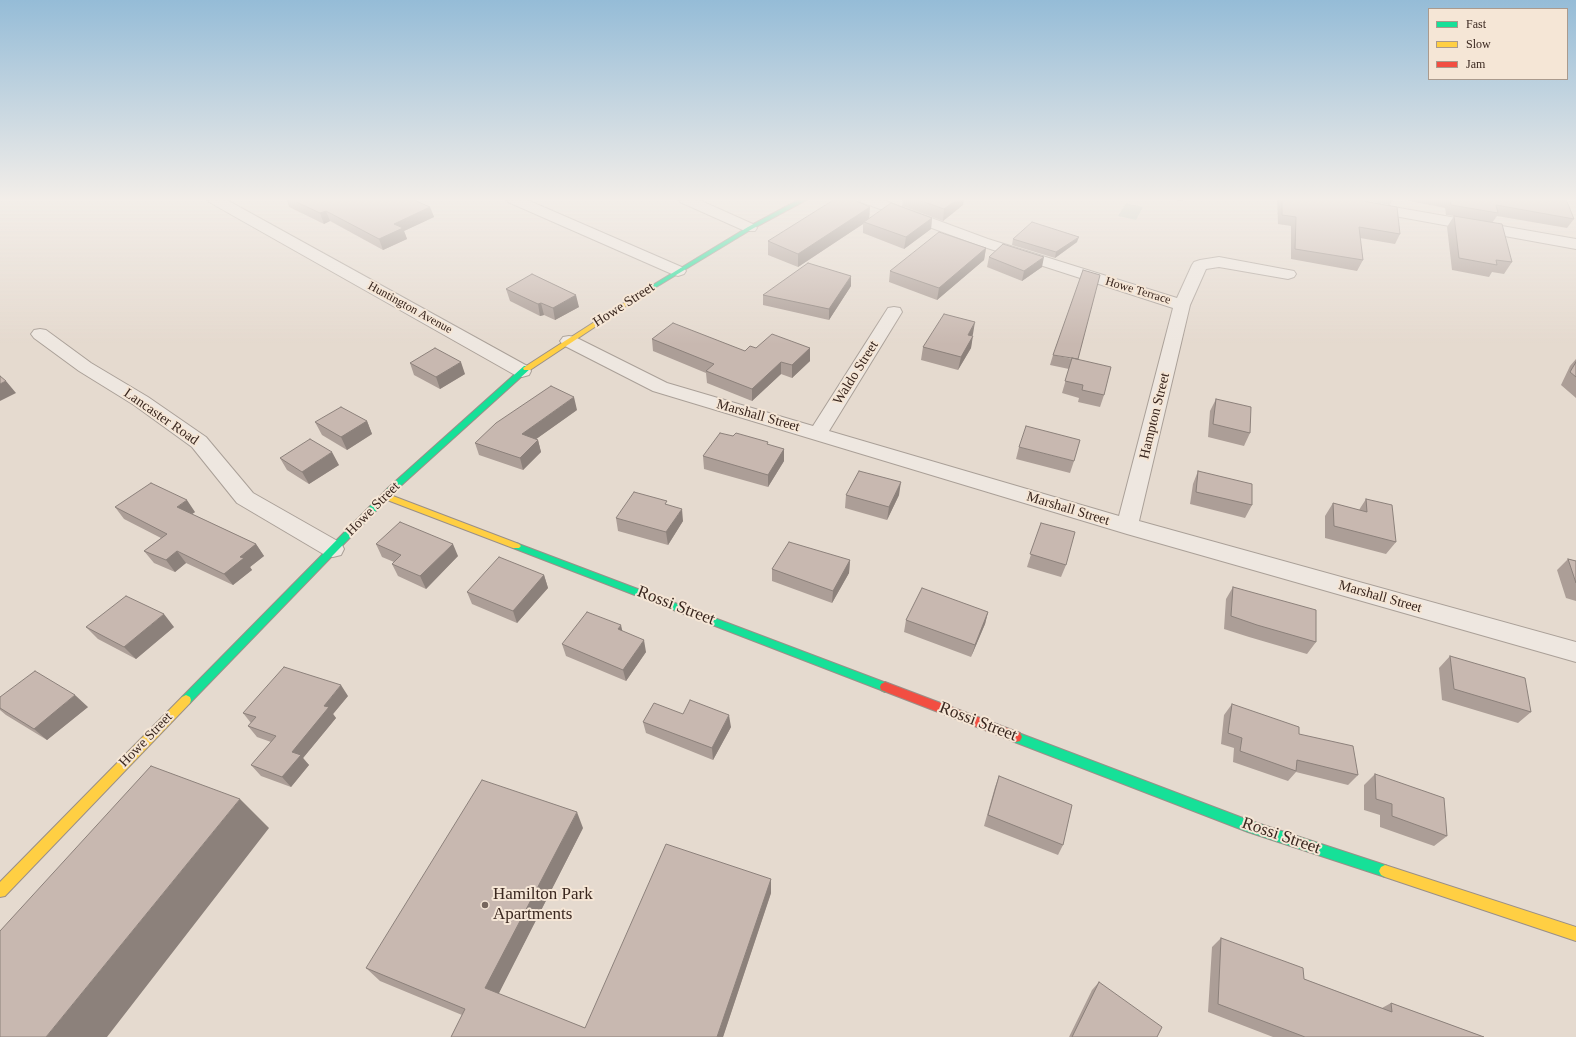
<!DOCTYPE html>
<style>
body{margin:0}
#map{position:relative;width:1576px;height:1037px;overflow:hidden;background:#e5dacf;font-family:Georgia,serif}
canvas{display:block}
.legend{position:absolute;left:1428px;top:8px;width:140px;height:72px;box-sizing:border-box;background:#f5e6d6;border:1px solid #aa9a8d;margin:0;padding:5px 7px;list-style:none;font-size:12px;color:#3a271f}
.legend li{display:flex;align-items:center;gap:8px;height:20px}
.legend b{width:20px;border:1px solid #aa9a8d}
</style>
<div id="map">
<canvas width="1576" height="1037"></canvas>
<ul class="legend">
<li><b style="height:5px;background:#16e098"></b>Fast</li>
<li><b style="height:5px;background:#ffcf43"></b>Slow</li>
<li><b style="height:5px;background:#f24e42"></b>Jam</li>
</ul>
</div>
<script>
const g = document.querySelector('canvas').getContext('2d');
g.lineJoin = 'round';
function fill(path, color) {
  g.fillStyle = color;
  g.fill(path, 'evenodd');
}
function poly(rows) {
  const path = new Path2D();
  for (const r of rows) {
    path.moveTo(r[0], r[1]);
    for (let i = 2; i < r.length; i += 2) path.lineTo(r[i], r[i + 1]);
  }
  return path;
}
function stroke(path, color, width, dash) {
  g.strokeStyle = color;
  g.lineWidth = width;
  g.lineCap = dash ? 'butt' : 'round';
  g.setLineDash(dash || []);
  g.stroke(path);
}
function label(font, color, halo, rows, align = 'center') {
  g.font = font + ' Georgia,serif';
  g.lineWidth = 4;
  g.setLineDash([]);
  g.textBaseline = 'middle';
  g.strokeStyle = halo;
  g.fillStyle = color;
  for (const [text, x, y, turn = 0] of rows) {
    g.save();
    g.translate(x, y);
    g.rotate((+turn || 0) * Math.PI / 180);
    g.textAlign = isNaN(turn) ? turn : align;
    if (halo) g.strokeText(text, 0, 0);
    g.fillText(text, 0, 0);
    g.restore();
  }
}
const water = poly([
 [1126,203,1143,207,1136,220,1118,216]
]);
const street = poly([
 [207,199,225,199,529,367,531,371,529,375,522,377,515,375,209,202,207,199],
 [506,199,525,199,684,268,686,271,684,274,678,276,672,274,508,202,506,199],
 [678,199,697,199,755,225,757,228,755,231,745,231,680,202,678,199],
 [859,199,880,199,988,239,1177,298,1192,265,1194,262,1200,260,1219,257,1294,271,1296,274,1294,277,1288,279,1219,267,1206,269,1190,305,1139,521,1576,642,1576,662,1127,534,653,391,563,345,560,341,563,337,569,336,575,337,667,383,813,426,888,308,894,307,900,308,902,312,829,431,1119,516,1173,308,978,245,861,202,859,199],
 [1316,199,1348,199,1576,239,1576,249,1323,203,1318,202,1316,199],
 [40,329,46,330,91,363,148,397,206,437,253,493,341,543,344,549,341,555,333,557,325,555,237,503,192,447,134,405,79,371,34,338,31,334,34,330,40,329]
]);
const fast = poly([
 [800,199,808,199,752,229,643,295,641,296,638,294,748,227,800,199],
 [524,366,530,366,531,368,395,491,190,703,186,705,182,703,181,700,182,697,389,487,524,366],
 [516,543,889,684,890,687,889,690,885,692,881,690,513,548,511,546,513,544,516,543],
 [1016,732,1248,820,1385,865,1389,867,1391,871,1389,875,1385,877,1248,832,1012,741,1010,737,1012,733,1016,732]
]);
const slow = poly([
 [641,292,644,294,643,295,530,370,524,370,523,368,641,292],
 [385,493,519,544,521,546,519,548,513,548,382,498,381,496,385,493],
 [186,695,190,697,191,700,190,703,5,896,0,897,0,882,182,697,186,695],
 [1385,865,1576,927,1576,941,1385,877,1381,875,1379,871,1381,867,1385,865]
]);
const jam = poly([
 [885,682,1020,733,1022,737,1020,741,1016,742,881,690,880,687,881,684,885,682]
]);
const wall = poly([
 [286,199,412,199,430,207,434,217,404,231,407,239,383,250,330,221,324,224,289,207],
 [903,199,964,199,963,205,943,221,902,206],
 [1171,199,1183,199,1182,201],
 [1277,199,1351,199,1400,234,1395,244,1360,238,1363,260,1357,271,1291,259,1291,226,1278,224],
 [1357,199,1393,199,1390,205],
 [1399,199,1566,199,1574,219,1567,228,1497,216,1492,223,1512,262,1504,274,1492,272,1489,277,1452,270,1447,227,1454,216,1446,215,1445,208],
 [870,207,869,218,932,218,931,229,904,249,863,233,863,224,798,267,768,255,768,241],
 [1013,239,1077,242,1055,258,1012,245],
 [986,248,984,260,937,300,889,282,890,271],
 [989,257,1042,267,1022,281,987,267],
 [851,286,829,320,763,305,763,295],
 [506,289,579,307,555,320,544,315,540,316,510,301],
 [973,334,972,336,971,348,958,370,921,360,923,347],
 [652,339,745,351,756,348,810,348,810,361,792,378,781,374,752,401,707,383,706,373,653,351],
 [1053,355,1078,360,1104,395,1100,407,1078,402,1079,398,1062,393,1069,369,1050,365],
 [1576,359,1576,398,1561,385,1570,366],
 [410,363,465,374,440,389,414,375],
 [1216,399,1250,433,1244,446,1208,437,1210,411],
 [577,410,536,439,538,440,541,452,523,470,479,455,475,443],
 [367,421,372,434,347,450,322,435,315,422],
 [733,436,784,449,784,461,768,487,704,469,703,456],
 [1019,447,1074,461,1070,473,1016,459],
 [280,458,339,465,309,484,287,470],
 [1198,471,1252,505,1245,518,1190,504,1193,484],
 [846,495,899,495,887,520,845,508],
 [1366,499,1396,542,1386,554,1325,538,1325,516,1333,503,1359,510],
 [115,507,195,512,192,514,256,544,264,556,250,567,252,570,233,585,186,563,175,572,154,563,144,551,161,538,124,519],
 [616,518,683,521,668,545,618,531],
 [1041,523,1066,565,1061,577,1027,567],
 [376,544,458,556,426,589,398,576,392,564,394,562,382,557],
 [1568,559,1576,561,1576,601,1566,598,1557,570],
 [850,560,849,573,832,603,772,581,772,569],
 [544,575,548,588,517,623,472,604,467,592],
 [1233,587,1316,642,1307,654,1249,637,1224,629,1226,599],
 [988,612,985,624,971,657,904,632,906,620],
 [86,627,174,627,136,659,98,639],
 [562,644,646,652,626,681,566,656],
 [1450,656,1531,712,1518,723,1442,700,1439,668],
 [348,696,333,714,336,718,303,758,309,765,291,787,261,776,251,765,271,742,257,737,248,726,251,723,243,713],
 [0,697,88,707,47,740,6,715,0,710],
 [1232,704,1299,734,1358,775,1348,785,1296,772,1288,781,1233,762,1234,748,1221,744,1224,715],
 [683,714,731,727,713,760,646,733,643,722],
 [1375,774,1447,836,1434,846,1380,827,1380,815,1364,810,1364,785],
 [999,776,1063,845,1058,855,984,826,995,787],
 [583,828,498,994,585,1028,771,879,771,893,723,1037,451,1037,462,1015,380,981,366,968],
 [1221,938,1304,979,1382,1008,1391,1003,1484,1037,1273,1037,1208,1012,1212,947],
 [1099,982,1157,1037,1069,1037,1092,990]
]);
const shadedWall = poly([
 [958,199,964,199,963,205,943,221,944,209],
 [430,207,434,217,404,231,407,239,383,250,379,239,394,224],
 [870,207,869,220,864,222,863,224,798,267,798,254],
 [326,211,330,221,324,224,320,213],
 [932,218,931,229,904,249,906,237],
 [1079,237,1077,242,1055,258,1056,252],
 [986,248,984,260,937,300,939,288],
 [1044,257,1042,267,1022,281,1024,271],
 [851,276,851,286,829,320,829,309],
 [576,295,579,307,555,320,553,308],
 [541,303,544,315,540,316,538,304],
 [975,322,973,334,966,347,968,335],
 [973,336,971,348,958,370,961,357],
 [810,348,810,361,792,378,792,365],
 [461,362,465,374,440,389,436,377],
 [781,362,781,374,752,401,752,389],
 [6,381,16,393,0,401,0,384],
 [574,397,577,410,525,447,522,434],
 [367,421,372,434,347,450,341,437],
 [538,440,541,452,523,470,520,458],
 [784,449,784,461,768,487,768,475],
 [332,452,339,465,309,484,302,472],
 [901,482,899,495,887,520,889,507],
 [187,500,195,512,185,519,177,507],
 [682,509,683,521,668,545,666,532],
 [256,544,264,556,250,567,252,570,233,585,224,574,240,557],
 [453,544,458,556,426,589,420,576],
 [177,551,186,563,175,572,166,560],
 [850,560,849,573,832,603,833,591],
 [544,575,548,588,517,623,513,611],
 [988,612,985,624,971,657,975,645],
 [164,614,174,627,136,659,124,647],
 [621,625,624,638,618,629],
 [644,640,646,652,626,681,623,670],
 [341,685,348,696,333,714,336,718,303,758,309,765,291,787,282,777,292,752,324,706],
 [75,695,88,707,47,740,34,729],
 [729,715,731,727,713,760,712,748],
 [240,799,269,828,107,1037,46,1037],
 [577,812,583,828,495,1001,485,988],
 [771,879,771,893,723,1037,717,1037]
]);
const building = poly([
 [290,199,412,199,430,207,394,224,403,228,379,239,326,211,320,213,290,199],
 [835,199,852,199,870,207,798,254,768,241,835,199],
 [916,199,958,199,944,209,916,199],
 [1282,199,1351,199,1397,207,1400,234,1359,227,1363,260,1295,249,1296,217,1282,215,1282,199],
 [1450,199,1566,199,1574,219,1496,205,1498,213,1451,205,1450,199],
 [891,203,932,218,906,237,864,222,891,203],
 [1454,216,1502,224,1512,262,1496,260,1497,265,1459,258,1454,216],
 [1032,222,1079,237,1056,252,1013,239,1032,222],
 [939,232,986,248,939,288,890,271,939,232],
 [1003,244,1044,257,1024,271,989,257,1003,244],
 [808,263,851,276,829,309,763,295,808,263],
 [1083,270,1100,275,1078,359,1053,355,1083,270],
 [532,274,576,295,553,308,541,303,538,304,506,289,532,274],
 [944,314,975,322,968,335,973,336,961,357,923,347,944,314],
 [673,323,745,351,750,346,756,348,772,334,810,348,792,365,781,362,752,389,706,371,714,364,652,339,673,323],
 [435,348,461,362,436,377,410,363,435,348],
 [1072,358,1111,367,1104,395,1082,390,1083,385,1065,381,1072,358],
 [1576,362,1576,377,1570,372,1576,362],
 [0,376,6,381,0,384,0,376],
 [551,386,574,397,522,434,538,440,520,458,475,443,496,423,551,386],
 [1216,399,1251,407,1250,433,1213,424,1216,399],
 [341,407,367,421,341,437,315,422,341,407],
 [1026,426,1080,440,1074,461,1019,447,1026,426],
 [720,433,733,436,736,433,768,442,767,444,784,449,768,475,703,456,720,433],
 [310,439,332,452,302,472,280,458,310,439],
 [859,471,901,482,889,507,846,495,859,471],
 [1198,471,1252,484,1252,505,1196,492,1198,471],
 [151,483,187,500,177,507,256,544,240,557,244,558,224,574,177,551,166,560,144,551,167,534,115,507,151,483],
 [634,492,667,501,665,504,682,509,666,532,616,518,634,492],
 [1366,499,1392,505,1396,542,1334,526,1333,503,1367,512,1366,499],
 [400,522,453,544,420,576,392,564,401,555,376,544,400,522],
 [1041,523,1075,532,1066,565,1030,554,1041,523],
 [789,542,850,560,833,591,772,569,789,542],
 [499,557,544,575,513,611,467,592,499,557],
 [1568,559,1576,561,1576,583,1568,559],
 [1233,587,1316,610,1316,642,1257,625,1231,616,1233,587],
 [922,588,988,612,975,645,906,620,922,588],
 [126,596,164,614,124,647,86,627,126,596],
 [587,612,621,625,618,629,644,640,623,670,562,644,587,612],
 [1450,656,1525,678,1531,712,1454,689,1450,656],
 [284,667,341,685,324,706,329,707,292,752,301,755,282,777,251,765,276,736,248,726,256,717,243,713,284,667],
 [35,671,75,695,34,729,0,708,0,697,35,671],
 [690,700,729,715,712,748,643,722,654,703,683,714,690,700],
 [1232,704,1299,727,1299,734,1353,746,1358,775,1297,760,1296,771,1240,751,1242,738,1228,733,1232,704],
 [151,766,240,799,46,1037,0,1037,0,931,151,766],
 [1375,774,1444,798,1447,836,1392,816,1392,804,1376,799,1375,774],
 [999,776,1072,805,1063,845,988,815,999,776],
 [482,780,577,812,485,988,585,1028,666,844,771,879,717,1037,451,1037,465,1009,366,968,482,780],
 [1221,938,1303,968,1304,979,1392,1012,1391,1003,1484,1037,1305,1037,1218,1004,1221,938],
 [1099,982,1162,1027,1157,1037,1072,1037,1099,982]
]);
const markers = [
 [485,905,4,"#76665d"]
];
const farStreetnames = [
 ["Howe Terrace",1138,291,17],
 ["Huntington Avenue",410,308,29]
];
const streetNames = [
 ["Howe Street",624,305,-33],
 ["Waldo Street",856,373,-58],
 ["Marshall Street",758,416,16],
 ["Hampton Street",1155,416,-76],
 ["Lancaster Road",161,417,35],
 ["Howe Street",373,509,-45],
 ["Marshall Street",1068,509,17],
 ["Marshall Street",1380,597,16],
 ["Howe Street",146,740,-46]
];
const nearStreetnames = [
 ["Rossi Street",676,606,21],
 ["Rossi Street",978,722,21],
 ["Rossi Street",1281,836,19]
];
const nearPoinames = [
 ["Hamilton Park",493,895],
 ["Apartments",493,915]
];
fill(water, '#bac9bd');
stroke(street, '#aaa098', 2);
stroke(fast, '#9a8f88', 2);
stroke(slow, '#9a8f88', 2);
stroke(jam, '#9a8f88', 2);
fill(street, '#eee7e0');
fill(fast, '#16e098');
fill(slow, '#ffcf43');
fill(jam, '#f24e42');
fill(wall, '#ac9e97');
fill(shadedWall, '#8c817b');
fill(building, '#c8b8b0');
stroke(building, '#8c817b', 1);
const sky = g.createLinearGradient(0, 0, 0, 344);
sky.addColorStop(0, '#95bcd7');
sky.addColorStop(0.58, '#f3eee9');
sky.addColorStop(1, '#f3eee900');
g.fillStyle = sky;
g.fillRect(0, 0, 1576, 344);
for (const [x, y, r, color] of markers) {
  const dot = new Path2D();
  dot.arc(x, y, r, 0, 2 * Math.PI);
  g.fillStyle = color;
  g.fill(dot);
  stroke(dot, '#f5e6d6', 1.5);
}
label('12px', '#3a271f', '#f5e6d6', farStreetnames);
label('14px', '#3a271f', '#f5e6d6', streetNames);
label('17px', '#3a271f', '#f5e6d6', nearStreetnames);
label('17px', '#3a271f', '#f5e6d6', nearPoinames, 'left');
</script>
